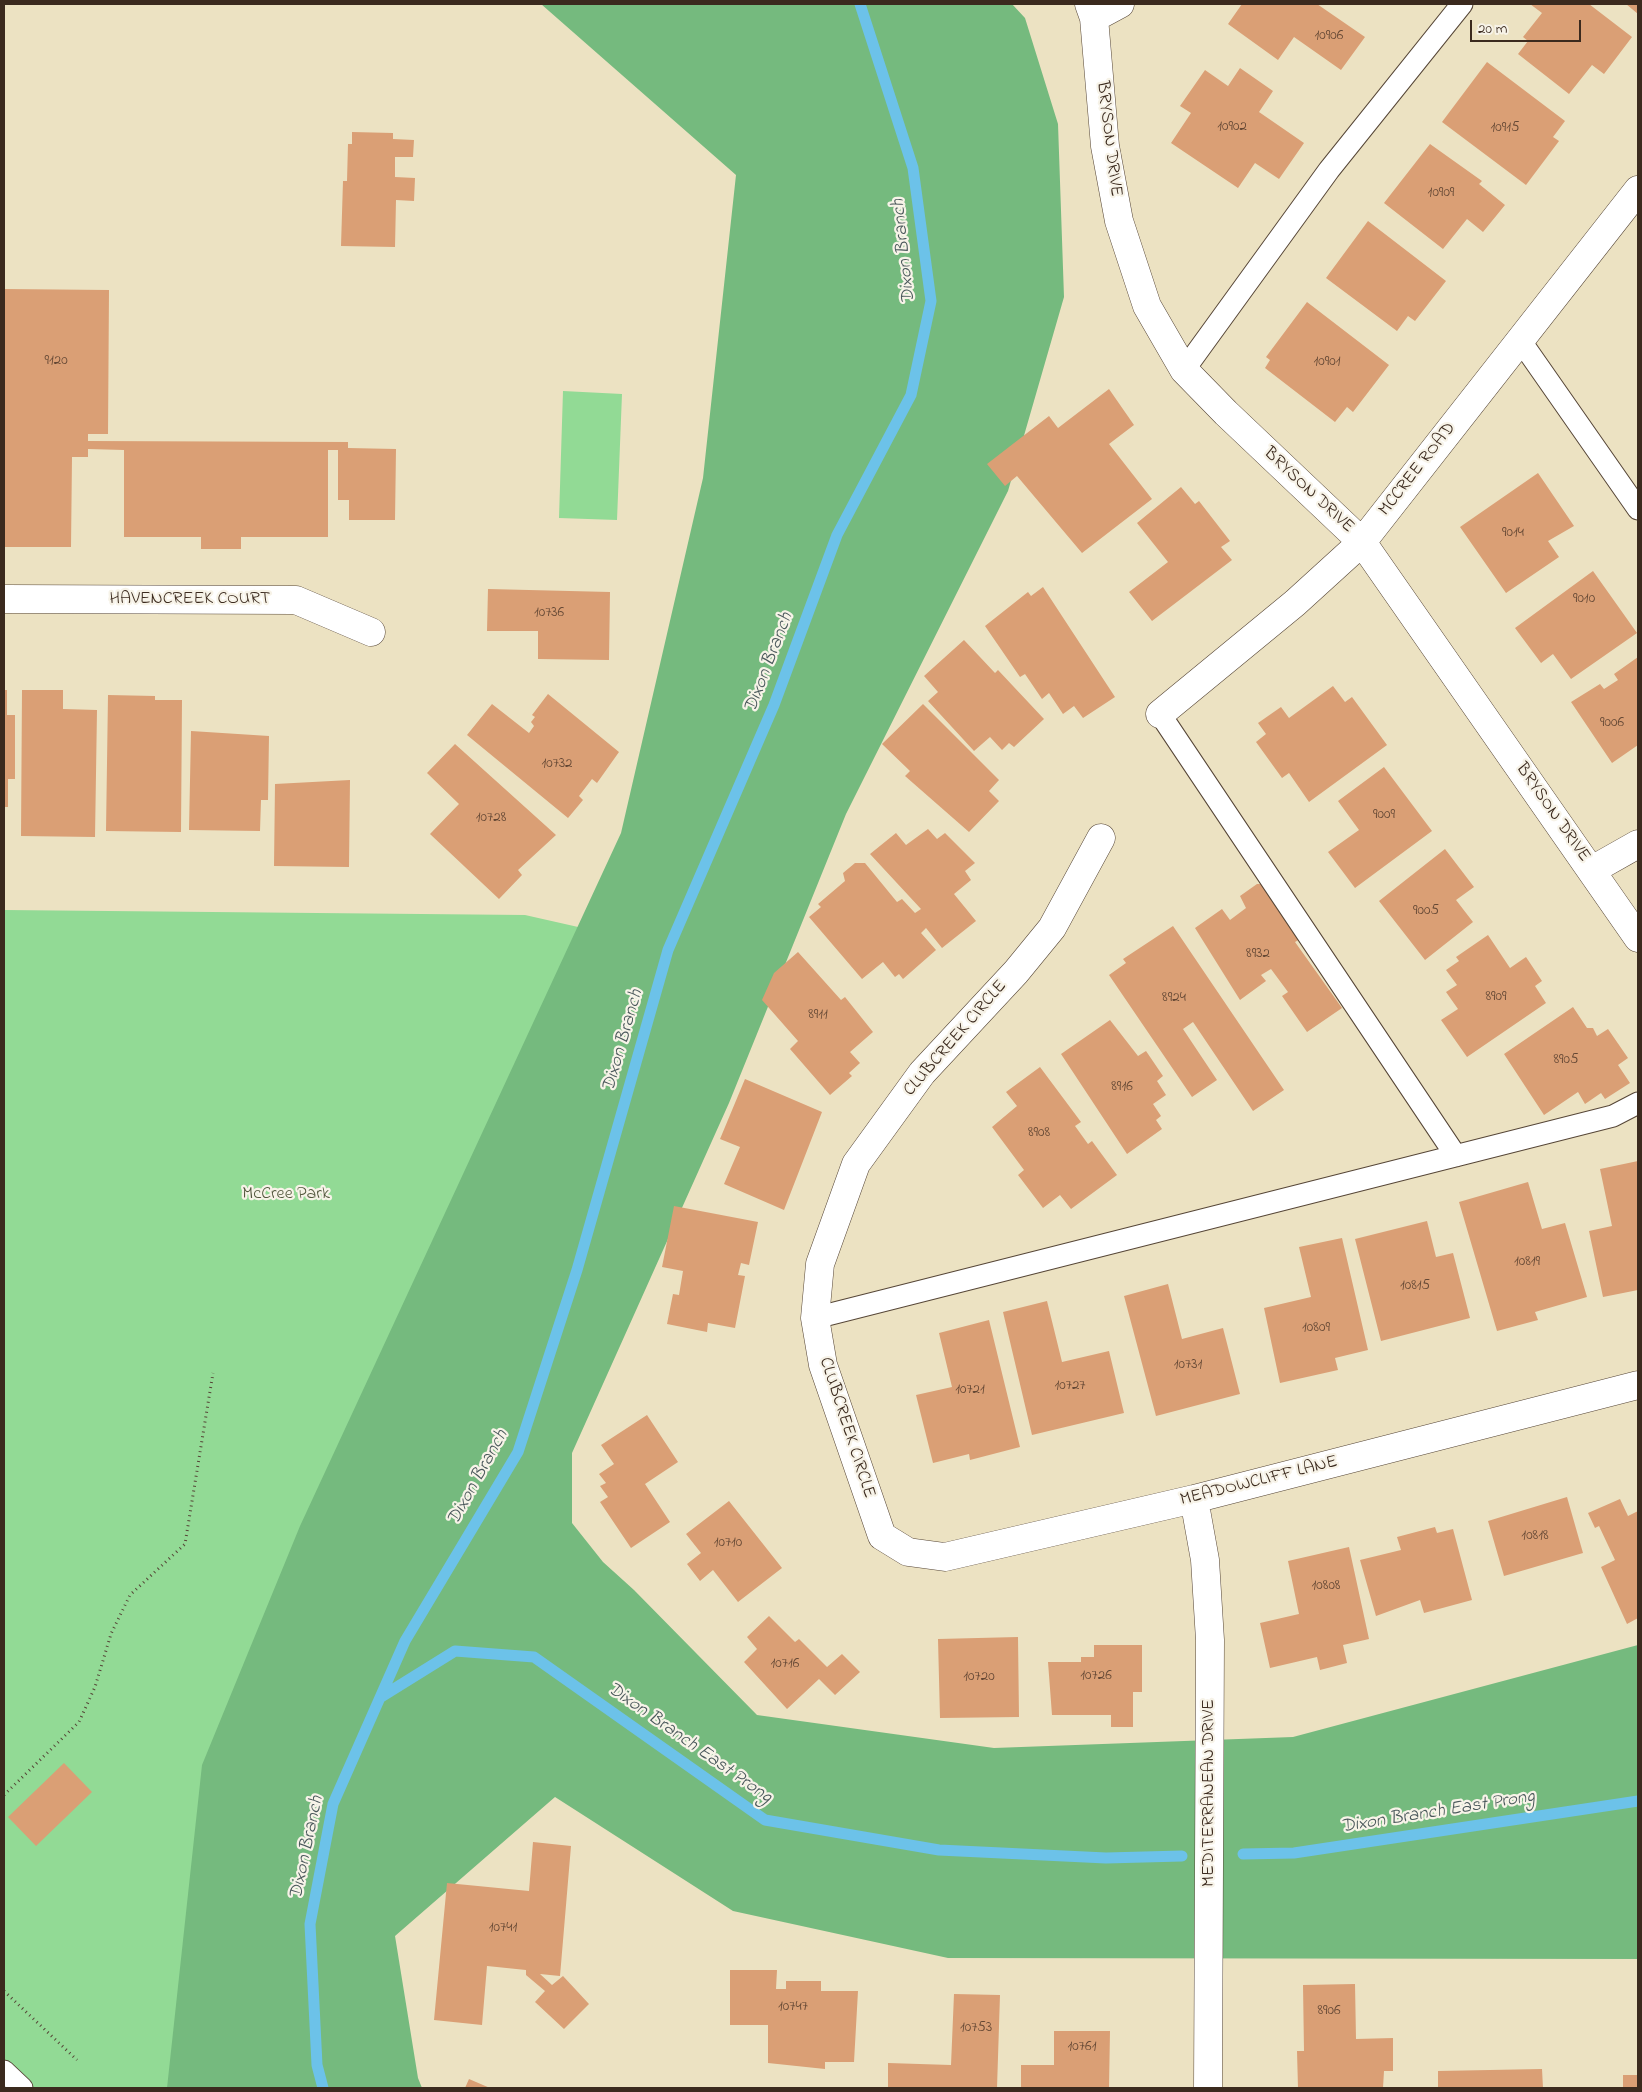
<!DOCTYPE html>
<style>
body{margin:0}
#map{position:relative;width:1642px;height:2092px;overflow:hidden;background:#ece2c2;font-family:"Indie Flower",sans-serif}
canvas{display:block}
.frame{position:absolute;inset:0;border:5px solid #3b2a1e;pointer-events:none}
.scale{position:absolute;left:1470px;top:20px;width:111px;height:22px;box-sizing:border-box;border:2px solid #3b2a1e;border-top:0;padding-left:6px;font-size:15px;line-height:18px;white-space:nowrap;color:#3b2a1e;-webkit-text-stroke:4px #f7f3e8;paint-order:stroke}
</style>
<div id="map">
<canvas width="1642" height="2092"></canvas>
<div class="frame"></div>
<div class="scale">20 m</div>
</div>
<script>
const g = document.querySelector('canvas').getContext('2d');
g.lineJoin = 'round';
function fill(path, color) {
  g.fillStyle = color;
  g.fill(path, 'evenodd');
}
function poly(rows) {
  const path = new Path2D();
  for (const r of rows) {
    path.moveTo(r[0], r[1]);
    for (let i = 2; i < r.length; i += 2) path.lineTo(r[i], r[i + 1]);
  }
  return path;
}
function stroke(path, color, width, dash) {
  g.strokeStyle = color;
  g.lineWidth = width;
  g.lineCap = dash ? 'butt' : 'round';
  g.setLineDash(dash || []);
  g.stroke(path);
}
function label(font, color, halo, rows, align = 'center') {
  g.font = font + ' "Indie Flower",sans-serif';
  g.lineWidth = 4.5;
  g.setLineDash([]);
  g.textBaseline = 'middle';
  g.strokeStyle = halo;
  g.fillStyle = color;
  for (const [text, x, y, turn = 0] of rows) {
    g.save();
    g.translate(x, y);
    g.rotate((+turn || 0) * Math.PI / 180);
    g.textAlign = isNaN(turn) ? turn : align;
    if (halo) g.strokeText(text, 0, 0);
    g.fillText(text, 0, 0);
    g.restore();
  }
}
const green = poly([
 [563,391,622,394,617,520,559,518],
 [4,910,525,915,587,929,282,2088,4,2088]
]);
const forest = poly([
 [541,4,1012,4,1025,18,1058,124,1064,297,1008,491,846,814,729,1103,572,1453,572,1523,603,1562,634,1590,757,1715,994,1748,1293,1737,1638,1645,1638,1959,948,1958,733,1911,555,1797,395,1936,418,2078,422,2088,167,2088,202,1765,300,1526,621,833,703,478,736,175]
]);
const stream = poly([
 [381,1697,455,1651,534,1657,765,1820,939,1850,1106,1858,1182,1856],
 [1243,1854,1294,1853,1638,1801],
 [323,2088,317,2065,310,1924,333,1804,405,1641,518,1452,577,1270,668,950,774,705,837,535,911,395,931,301,913,168,860,4]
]);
const building = poly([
 [1242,4,1317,4,1365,37,1341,70,1294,37,1278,60,1228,24],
 [1530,4,1589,4,1632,37,1604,74,1592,65,1569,94,1518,54,1528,41,1523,37,1542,13],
 [1626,4,1638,4,1638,14],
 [1487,62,1565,121,1553,137,1559,141,1526,185,1442,122],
 [1240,68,1273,91,1259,112,1304,143,1279,179,1255,163,1238,188,1171,143,1191,113,1180,106,1205,70,1228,86],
 [352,132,393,133,393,139,414,140,413,157,395,157,395,177,415,178,414,201,396,200,395,247,341,246,343,181,347,181,348,144,352,144],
 [1430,144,1482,181,1479,184,1505,205,1483,232,1467,219,1443,249,1384,203],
 [1368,221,1446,281,1415,321,1408,316,1397,331,1326,278],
 [4,289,109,290,108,434,88,434,88,441,348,442,348,448,396,449,395,520,349,520,349,500,338,500,338,450,328,450,328,537,241,537,241,549,201,549,201,537,124,537,124,450,88,449,88,457,72,457,71,547,4,547],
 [1307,302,1389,365,1353,412,1347,407,1335,422,1265,368,1270,360,1266,357],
 [1109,389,1134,425,1109,444,1152,499,1082,553,1017,476,1005,486,987,464,1049,416,1058,428],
 [1538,473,1574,526,1548,541,1559,557,1506,593,1460,527],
 [1181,487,1195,504,1199,501,1230,541,1221,547,1232,560,1152,621,1129,592,1168,562,1137,523],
 [1593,571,1637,633,1571,679,1553,654,1541,663,1515,628],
 [1043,587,1115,697,1083,718,1074,706,1063,714,1049,693,1042,699,1025,674,1020,677,985,626,1028,592,1031,596],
 [488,589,610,592,609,660,538,659,538,631,487,631],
 [964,640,995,673,998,670,1044,719,1014,747,1009,743,1002,750,990,737,974,751,928,701,938,692,924,676],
 [1638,657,1638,745,1612,763,1571,702,1600,684,1604,689,1618,680,1614,674],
 [1333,686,1345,702,1352,697,1387,745,1309,802,1289,773,1282,778,1256,742,1266,734,1258,723,1281,707,1289,718],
 [4,690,7,690,7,715,15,715,15,779,8,779,8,807,4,807],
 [22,690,63,690,63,709,97,710,95,837,21,836],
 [548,694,619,752,597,783,592,779,579,796,583,800,568,818,467,735,492,704,529,733,534,726,531,722,535,717,532,715],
 [108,695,155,696,155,700,182,700,181,832,106,831],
 [923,704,999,780,989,791,999,801,969,832,905,776,910,771,882,744],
 [191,731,269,736,268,800,261,800,260,831,189,830],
 [455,744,556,835,518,870,522,875,499,899,430,834,459,804,427,773],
 [1384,767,1432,831,1355,888,1328,852,1359,830,1338,801],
 [350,780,349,867,274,866,275,784],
 [928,829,937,839,945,833,975,863,965,871,971,880,954,894,976,921,942,948,926,928,921,933,936,950,903,979,899,974,895,977,883,962,862,979,809,917,821,907,818,904,845,881,843,873,855,863,865,863,897,902,902,899,915,913,921,909,870,854,896,833,906,845],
 [1445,849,1474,887,1456,900,1473,922,1425,960,1379,901],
 [1257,884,1262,884,1300,939,1295,942,1342,1008,1307,1032,1282,996,1288,992,1271,969,1261,975,1266,981,1240,1000,1195,928,1222,909,1230,920,1246,908,1240,896],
 [1173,926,1284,1090,1253,1111,1193,1022,1183,1029,1217,1080,1192,1097,1109,975,1126,963,1123,959],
 [1488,935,1510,968,1526,957,1542,981,1535,986,1546,1003,1467,1057,1441,1020,1458,1009,1446,992,1457,985,1446,970,1459,961,1456,957],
 [798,952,841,1000,845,997,873,1032,850,1052,860,1063,849,1073,852,1076,830,1095,790,1049,798,1041,762,1000,774,973],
 [1573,1007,1587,1028,1593,1028,1597,1036,1608,1029,1628,1058,1618,1065,1630,1083,1605,1099,1601,1093,1585,1104,1578,1092,1544,1115,1504,1054],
 [1110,1020,1138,1056,1146,1051,1163,1076,1157,1081,1166,1095,1153,1104,1161,1116,1156,1120,1162,1129,1127,1154,1061,1054],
 [1040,1067,1081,1122,1075,1126,1088,1144,1092,1141,1117,1175,1071,1209,1060,1195,1043,1208,1018,1175,1024,1170,992,1127,1017,1106,1006,1092],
 [745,1079,822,1112,784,1210,724,1184,740,1147,720,1139],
 [1638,1161,1638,1290,1603,1297,1589,1231,1612,1226,1600,1169],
 [1528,1182,1542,1229,1565,1223,1587,1297,1535,1312,1538,1320,1497,1331,1459,1202],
 [674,1206,758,1222,749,1265,741,1263,738,1275,745,1276,735,1328,708,1323,707,1332,667,1324,673,1294,679,1295,683,1271,662,1267],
 [1427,1221,1436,1257,1453,1253,1470,1318,1381,1341,1355,1239],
 [1342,1238,1368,1350,1335,1358,1338,1370,1280,1383,1264,1308,1311,1297,1299,1247],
 [1168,1284,1182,1339,1223,1328,1240,1394,1156,1416,1124,1296],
 [1047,1301,1062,1362,1109,1351,1124,1413,1032,1435,1003,1312],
 [989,1320,1020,1447,970,1460,969,1454,933,1463,916,1395,952,1387,939,1333],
 [647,1415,678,1462,645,1484,670,1522,631,1548,600,1502,608,1497,600,1486,606,1483,599,1474,614,1464,601,1445],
 [1567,1497,1583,1553,1504,1576,1488,1521],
 [1620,1499,1628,1516,1638,1511,1638,1618,1627,1624,1601,1567,1615,1560,1599,1526,1595,1528,1588,1513],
 [729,1501,782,1568,738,1602,713,1570,700,1581,687,1564,701,1553,686,1534],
 [1435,1527,1437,1533,1453,1529,1472,1600,1424,1613,1420,1600,1376,1616,1360,1560,1401,1550,1397,1537],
 [1349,1547,1369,1639,1343,1645,1347,1663,1320,1670,1317,1657,1270,1668,1260,1623,1299,1614,1288,1561],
 [769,1616,795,1642,799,1639,827,1667,842,1654,860,1672,835,1695,819,1679,787,1709,744,1662,757,1649,747,1637],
 [1018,1637,1019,1717,940,1718,938,1639],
 [1094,1645,1142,1645,1142,1692,1133,1692,1133,1727,1111,1727,1111,1715,1052,1715,1048,1662,1081,1662,1081,1657,1094,1657],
 [64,1763,92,1792,36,1846,8,1817],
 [533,1842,571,1846,560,1976,540,1974,552,1985,563,1976,589,2004,564,2029,535,2002,545,1991,526,1975,526,1970,487,1966,482,2025,434,2020,447,1883,529,1891],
 [730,1970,777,1970,776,1989,786,1989,786,1981,821,1981,821,1991,858,1991,854,2062,825,2062,825,2069,768,2063,768,2025,730,2025],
 [1355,1984,1356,2039,1393,2038,1393,2071,1384,2071,1383,2088,1298,2088,1297,2051,1304,2051,1303,1985],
 [954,1994,1000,1995,997,2088,888,2088,888,2063,951,2065],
 [1054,2031,1110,2031,1109,2088,1021,2088,1021,2065,1054,2065],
 [1542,2069,1543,2088,1438,2088,1438,2071],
 [1623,2075,1638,2075,1638,2088,1623,2088],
 [469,2079,490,2088,465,2088]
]);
const path = poly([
 [4,1795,79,1722,95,1687,111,1634,130,1595,185,1544,213,1373],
 [4,1991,77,2060]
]);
const service = poly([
 [1520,340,1638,509],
 [1184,370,1329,170,1462,4],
 [1160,714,1456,1156],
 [815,1318,1613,1116,1638,1103],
 [4,2071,22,2088]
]);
const minor = poly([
 [1089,4,1094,18,1105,146,1119,221,1147,306,1184,370,1226,413,1362,542,1638,938],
 [1094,18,1120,4],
 [4,599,296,600,371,632],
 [1160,714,1295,603,1362,542,1638,190],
 [1101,838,1052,928,1016,972,922,1073,856,1164,820,1264,815,1318,823,1365,882,1536,908,1552,945,1557,1194,1499,1638,1385],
 [1592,870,1638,844],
 [1194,1499,1205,1560,1210,1640,1208,2088]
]);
const numberNames = [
 ["10906",1329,37],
 ["10902",1232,128],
 ["10915",1505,129],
 ["10909",1441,194],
 ["9120",56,362],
 ["10901",1327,363],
 ["9014",1513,534],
 ["9010",1584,600],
 ["10736",549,614],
 ["9006",1612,724],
 ["10732",557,765],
 ["9009",1384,816],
 ["10728",491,819],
 ["9005",1426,912],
 ["8932",1258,955],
 ["8909",1496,998],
 ["8924",1174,999],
 ["8911",818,1016],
 ["8905",1566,1061],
 ["8916",1122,1088],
 ["8908",1039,1134],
 ["10819",1527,1263],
 ["10815",1415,1287],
 ["10809",1316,1329],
 ["10731",1188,1366],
 ["10727",1070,1387],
 ["10721",970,1391],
 ["10818",1535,1537],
 ["10710",728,1544],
 ["10808",1326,1587],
 ["10716",785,1665],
 ["10726",1096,1677],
 ["10720",979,1678],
 ["10741",503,1929],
 ["10747",793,2008],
 ["8906",1329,2012],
 ["10753",976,2029],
 ["10761",1082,2048]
];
const streetNames = [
 ["BRYSON DRIVE",1108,139,83],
 ["MCCREE ROAD",1418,470,-52],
 ["BRYSON DRIVE",1308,491,43],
 ["HAVENCREEK COURT",190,600],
 ["BRYSON DRIVE",1552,813,55],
 ["CLUBCREEK CIRCLE",956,1039,-49],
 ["CLUBCREEK CIRCLE",846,1428,72],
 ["MEADOWCLIFF LANE",1259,1482,-14],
 ["MEDITERRANEAN DRIVE",1210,1793,-90]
];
const parkNames = [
 ["McCree Park",286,1195]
];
const waterNames = [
 ["Dixon Branch",905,251,-96],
 ["Dixon Branch",770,663,-69],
 ["Dixon Branch",624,1041,-74],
 ["Dixon Branch",479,1478,-61],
 ["Dixon Branch East Prong",689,1744,35],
 ["Dixon Branch East Prong",1438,1813,-9],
 ["Dixon Branch",308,1848,-78]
];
fill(green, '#92da95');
fill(forest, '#75ba7e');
stroke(stream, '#6cc2e9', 11);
fill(building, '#da9f75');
stroke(service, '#564637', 23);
stroke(minor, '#564637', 29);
stroke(path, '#564637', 3, [1, 4]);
stroke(service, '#fff', 21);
stroke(minor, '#fff', 28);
label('15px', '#634734', null, numberNames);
label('18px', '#3b2a1e', '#f7f3e8', streetNames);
label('18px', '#51563c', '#f7f3e8', parkNames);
label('italic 19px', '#4a585b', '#f7f3e8', waterNames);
</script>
